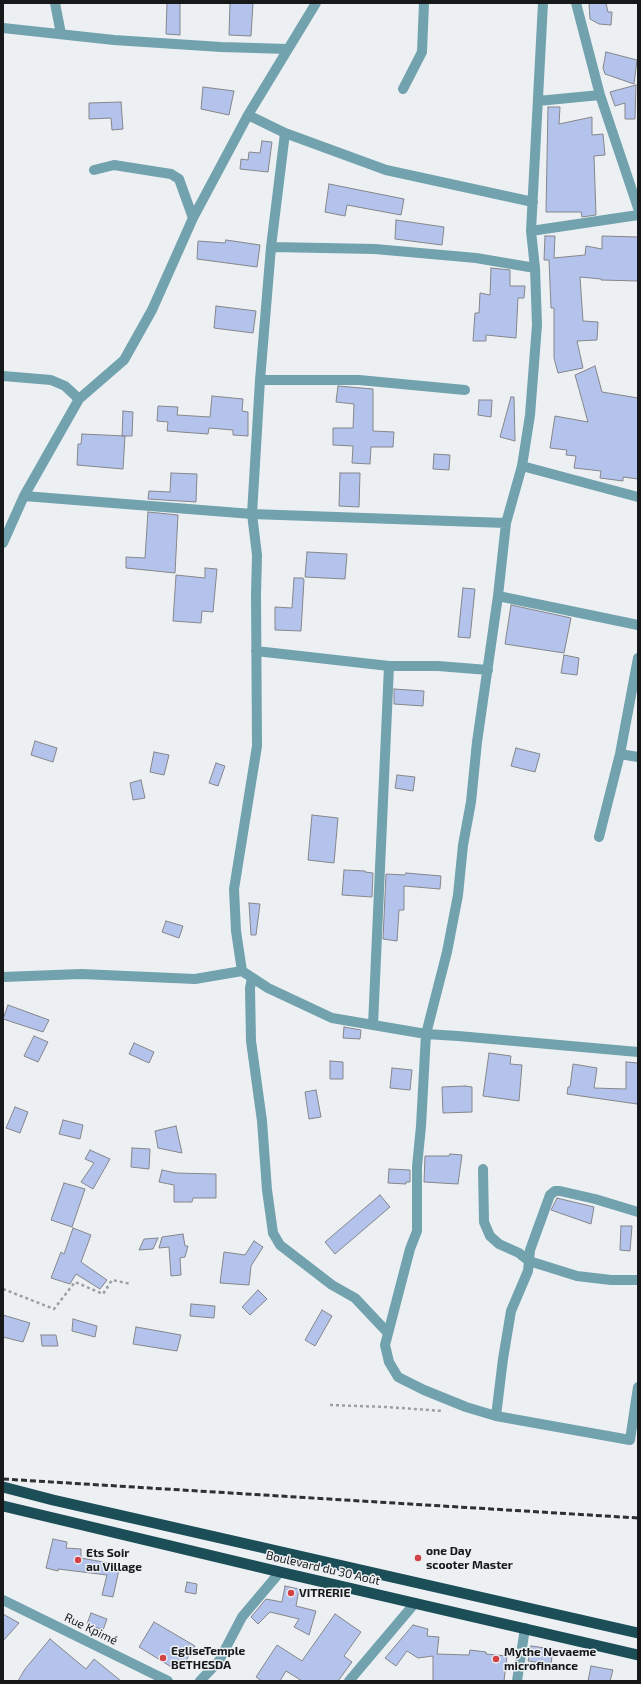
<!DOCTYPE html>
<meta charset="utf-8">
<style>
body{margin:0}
#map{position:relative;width:641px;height:1684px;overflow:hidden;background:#ecf0f3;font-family:"Exo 2",sans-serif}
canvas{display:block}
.frame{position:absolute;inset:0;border:4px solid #171819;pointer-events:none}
</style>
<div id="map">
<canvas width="641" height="1684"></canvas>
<div class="frame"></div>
</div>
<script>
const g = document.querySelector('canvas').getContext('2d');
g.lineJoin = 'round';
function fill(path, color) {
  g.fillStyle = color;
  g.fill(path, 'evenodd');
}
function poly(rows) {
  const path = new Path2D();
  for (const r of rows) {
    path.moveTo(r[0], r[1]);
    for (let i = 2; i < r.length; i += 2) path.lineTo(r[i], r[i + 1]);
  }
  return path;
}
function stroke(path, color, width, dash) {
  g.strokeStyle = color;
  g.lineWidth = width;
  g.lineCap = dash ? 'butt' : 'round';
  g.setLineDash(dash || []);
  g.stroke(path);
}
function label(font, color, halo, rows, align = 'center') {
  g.font = font + ' "Exo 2",sans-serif';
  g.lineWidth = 3;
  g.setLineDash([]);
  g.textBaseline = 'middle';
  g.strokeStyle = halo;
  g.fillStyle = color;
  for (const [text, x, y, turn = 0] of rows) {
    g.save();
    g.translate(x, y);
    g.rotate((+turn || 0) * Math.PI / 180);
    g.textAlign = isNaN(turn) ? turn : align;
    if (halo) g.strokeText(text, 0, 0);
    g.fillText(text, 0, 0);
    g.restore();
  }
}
const building = poly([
 [167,3,180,3,180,35,166,34,167,3],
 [230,3,253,3,251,36,229,35,230,3],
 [589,3,606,3,608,12,612,12,611,25,599,24,590,19,589,3],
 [606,52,637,60,634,84,605,74,603,68,606,52],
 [636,85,635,119,625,119,625,103,615,106,610,92,636,85],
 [203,87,234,91,229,115,201,109,203,87],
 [121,102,123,129,112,130,111,118,89,119,89,103,121,102],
 [548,107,560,107,559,124,592,117,592,135,603,134,605,155,594,156,596,215,582,217,581,212,546,212,548,107],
 [262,141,272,142,268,172,240,169,241,159,248,160,249,152,260,153,262,141],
 [329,184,404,199,401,215,347,205,345,216,325,212,329,184],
 [396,220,444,227,442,245,395,239,396,220],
 [545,236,555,236,554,258,585,255,586,246,602,249,602,236,638,237,638,281,601,280,601,279,580,277,583,321,598,322,597,340,577,341,583,368,558,373,554,358,554,308,551,308,549,260,544,260,545,236],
 [226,240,260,245,257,267,197,259,198,241,225,243,226,240],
 [491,268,510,270,510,286,525,286,524,298,518,298,516,338,486,335,486,341,473,341,475,313,479,313,480,293,490,295,491,268],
 [216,306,256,311,253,333,214,328,216,306],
 [595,366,602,392,638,398,638,479,623,477,623,481,600,478,601,471,574,468,576,456,566,455,567,450,550,448,555,416,588,422,575,375,595,366],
 [338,386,373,389,373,431,394,432,393,447,371,447,370,464,352,463,353,446,333,445,333,428,353,428,354,404,336,402,338,386],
 [212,396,243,399,242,411,248,412,248,436,233,435,233,430,209,428,208,434,167,431,168,422,157,421,158,406,178,407,177,415,210,417,212,396],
 [511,397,514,397,515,441,500,437,511,397],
 [479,400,492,400,491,417,478,415,479,400],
 [123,411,133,412,132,436,122,436,123,411],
 [82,434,125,436,123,469,77,465,78,444,81,444,82,434],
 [434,454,450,455,449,470,433,469,434,454],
 [171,473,197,474,196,502,148,499,149,491,170,492,171,473],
 [340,473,360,473,359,507,339,506,340,473],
 [148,512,178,515,175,573,126,568,126,557,145,558,148,512],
 [307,552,347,554,345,579,305,577,307,552],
 [205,568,217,569,213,612,202,611,201,623,173,621,176,575,205,578,205,568],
 [294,578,303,578,304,580,301,631,275,630,275,607,292,608,294,578],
 [463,588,475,589,470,638,458,637,463,588],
 [511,605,571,618,564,653,505,644,511,605],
 [564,655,579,658,577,675,561,673,564,655],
 [394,689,424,691,423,706,394,704,394,689],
 [35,741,57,748,53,762,31,755,35,741],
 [516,748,540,754,535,772,511,766,516,748],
 [154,752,169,755,164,775,150,772,154,752],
 [216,763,225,766,218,786,209,783,216,763],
 [397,775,415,777,413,791,395,788,397,775],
 [141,780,145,798,133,800,130,783,141,780],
 [312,815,338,818,334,863,308,860,312,815],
 [344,870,365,871,365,872,373,873,372,897,342,895,344,870],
 [406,873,441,876,440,889,404,886,404,910,399,910,397,941,383,939,386,874,405,875,406,873],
 [249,903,260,904,256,935,251,935,249,903],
 [166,921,183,926,179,938,162,932,166,921],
 [8,1005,49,1020,43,1032,3,1019,8,1005],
 [344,1027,361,1030,360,1039,343,1038,344,1027],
 [34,1036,48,1042,38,1062,24,1056,34,1036],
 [134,1043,154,1052,149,1063,129,1054,134,1043],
 [489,1053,511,1056,510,1064,522,1065,519,1101,483,1096,489,1053],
 [330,1061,343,1062,343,1079,330,1079,330,1061],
 [626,1062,638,1063,638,1101,637,1104,567,1094,568,1087,570,1087,573,1064,597,1068,594,1088,626,1089,626,1062],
 [392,1068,412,1070,410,1090,390,1088,392,1068],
 [465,1086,472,1087,472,1112,443,1113,442,1087,465,1086],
 [316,1090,321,1117,309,1119,305,1092,316,1090],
 [15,1107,28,1112,20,1133,6,1128,15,1107],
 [63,1120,83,1125,80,1139,59,1134,63,1120],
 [176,1126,182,1153,158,1148,155,1131,176,1126],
 [132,1148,150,1149,149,1169,131,1167,132,1148],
 [90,1150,110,1159,93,1189,81,1182,94,1163,85,1159,90,1150],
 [450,1154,462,1155,458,1184,424,1182,425,1156,449,1156,450,1154],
 [389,1169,410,1170,410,1182,406,1182,406,1184,388,1183,389,1169],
 [162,1170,176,1173,216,1174,216,1198,193,1198,192,1202,174,1202,174,1185,159,1182,162,1170],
 [64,1183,85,1189,72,1227,51,1220,64,1183],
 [380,1195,390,1207,335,1254,325,1242,380,1195],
 [557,1198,594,1207,591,1224,551,1210,557,1198],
 [621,1226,632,1226,630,1251,620,1250,621,1226],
 [73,1228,91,1235,81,1262,107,1280,100,1289,76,1274,70,1284,51,1278,61,1252,64,1254,73,1228],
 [183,1234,185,1246,188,1246,185,1257,180,1258,181,1275,171,1276,169,1247,159,1248,162,1237,183,1234],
 [158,1238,153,1249,139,1250,144,1239,158,1238],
 [254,1241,263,1247,251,1266,249,1285,220,1283,224,1252,245,1255,254,1241],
 [258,1290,267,1299,250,1315,242,1307,258,1290],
 [191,1304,215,1306,214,1318,190,1316,191,1304],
 [322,1310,332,1316,315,1346,305,1340,322,1310],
 [3,1315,30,1323,23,1342,3,1337,3,1315],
 [73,1319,97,1326,95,1337,72,1331,73,1319],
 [136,1327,181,1335,177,1351,133,1344,136,1327],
 [41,1335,56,1335,58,1346,42,1346,41,1335],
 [53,1539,67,1542,66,1548,81,1549,81,1558,120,1565,113,1597,102,1595,107,1575,58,1569,58,1571,46,1568,53,1539],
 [187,1582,197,1584,196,1594,185,1592,187,1582],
 [285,1586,299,1589,296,1606,316,1611,309,1635,294,1627,299,1619,270,1612,258,1624,251,1617,266,1599,282,1602,285,1586],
 [91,1613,107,1619,103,1630,87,1624,91,1613],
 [3,1614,19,1623,3,1641,3,1614],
 [335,1614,361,1632,344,1656,352,1662,338,1681,302,1681,286,1671,280,1681,262,1681,256,1677,277,1645,302,1661,335,1614],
 [154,1622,195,1646,184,1664,178,1660,173,1668,139,1647,154,1622],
 [413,1625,428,1629,427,1636,439,1637,437,1654,469,1655,470,1650,486,1652,486,1654,507,1656,504,1681,433,1681,433,1656,418,1658,407,1651,396,1666,385,1658,413,1625],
 [50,1639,86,1669,94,1659,121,1681,18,1681,25,1669,50,1639],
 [531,1646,553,1649,551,1664,528,1661,531,1646],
 [591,1666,613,1670,610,1681,588,1681,591,1666]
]);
const path = poly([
 [3,1289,54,1309,75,1282,103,1294,112,1280,131,1284],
 [330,1405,386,1407,443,1411]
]);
const minor = poly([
 [55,3,61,34],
 [543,3,531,231,535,268,537,325,530,415,522,466,506,523,498,596,477,742,471,802,463,845,458,895,447,952,426,1034,421,1126,417,1167,417,1231,410,1249,385,1345,389,1362,398,1377,424,1390,466,1407,496,1416,630,1440,638,1387],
 [576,3,600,95,638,208],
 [3,28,114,40,221,47,288,49],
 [403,89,422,52,424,3],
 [538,101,600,95],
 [248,115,285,133,386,170,533,202],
 [94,170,114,165,171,174,179,179,193,218],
 [531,231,638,215],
 [271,247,375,249,476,258,535,268],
 [3,376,51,380,65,386,79,399],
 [260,380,359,380,465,390],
 [522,466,638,497],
 [24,496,252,514,506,523],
 [3,543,24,496,79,399,124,360,152,310,193,218,248,115,316,3],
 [498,596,638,625],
 [256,651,389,666,438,666,488,670],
 [620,754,638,757],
 [599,837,620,754,638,658],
 [242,971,236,931,234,889,257,746,256,595,257,555,252,514,260,380,271,247,285,133],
 [3,977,81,974,195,979,242,971,268,988,332,1018,426,1034,458,1036,638,1052],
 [252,978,250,988,251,1041,262,1121,267,1190,273,1233,280,1245,332,1285,355,1298,388,1333],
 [373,1025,389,666],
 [483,1169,484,1222,490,1236,499,1244,519,1253,529,1261,528,1271,511,1311,503,1359,496,1416],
 [638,1212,595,1199,560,1191,555,1191,550,1195,530,1250,529,1261,577,1276,611,1280,638,1280],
 [3,1600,168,1681],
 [200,1681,219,1661,242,1617,280,1572],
 [349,1681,415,1603],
 [517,1681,525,1628]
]);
const trunk = poly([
 [3,1487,53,1500,638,1633],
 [3,1506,280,1572,638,1655]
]);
const rail = poly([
 [3,1479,638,1518]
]);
const markers = [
 [418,1558,4,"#d34346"],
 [78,1560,4,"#d34346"],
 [291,1593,4,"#d34346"],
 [163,1658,4,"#d34346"],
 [496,1659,4,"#d34346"]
];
const poiNames = [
 ["one Day",426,1551],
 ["scooter Master",426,1565],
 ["Ets Soir",86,1553],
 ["au Village",86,1567],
 ["VITRERIE",299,1593],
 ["EgliseTemple",171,1651],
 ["BETHESDA",171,1665],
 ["Mythe Nevaeme",504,1652],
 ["microfinance",504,1666]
];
const streetNames = [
 ["Boulevard du 30 Août",323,1568,13],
 ["Rue Kpimé",91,1629,26]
];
fill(building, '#b4c3ec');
stroke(building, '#85868a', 1);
stroke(path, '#9c9fa1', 2.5, [3, 3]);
stroke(minor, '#71a2ad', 10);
stroke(trunk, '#1c4e58', 11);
stroke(rail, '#2e3031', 3, [6, 3]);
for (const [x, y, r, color] of markers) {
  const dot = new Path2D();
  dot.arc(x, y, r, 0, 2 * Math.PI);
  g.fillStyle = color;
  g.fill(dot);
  stroke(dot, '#ecf0f3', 1.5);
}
label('bold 12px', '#171819', '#ecf0f3', poiNames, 'left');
label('12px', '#171819', '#ecf0f3', streetNames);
</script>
